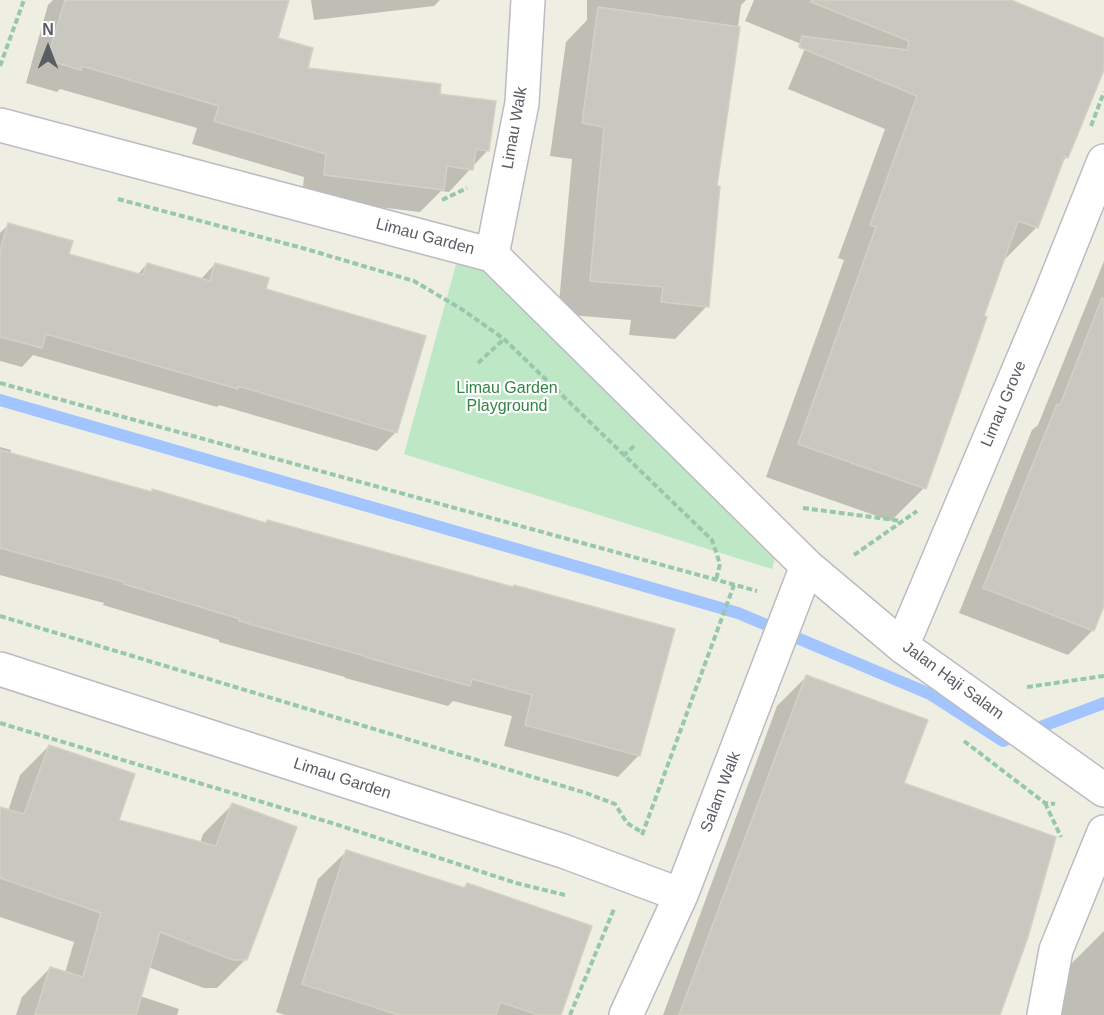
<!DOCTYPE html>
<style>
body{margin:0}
#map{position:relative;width:1104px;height:1015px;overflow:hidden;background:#eeeee3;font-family:Helvetica,sans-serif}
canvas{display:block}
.north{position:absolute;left:18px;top:18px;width:60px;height:60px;-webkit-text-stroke:4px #fff;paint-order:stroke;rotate:0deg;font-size:16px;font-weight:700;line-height:24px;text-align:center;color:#5b5d64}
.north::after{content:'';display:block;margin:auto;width:21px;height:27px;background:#5b5d64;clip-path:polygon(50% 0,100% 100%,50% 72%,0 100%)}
</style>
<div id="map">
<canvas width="1104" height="1015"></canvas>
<div class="north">N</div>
</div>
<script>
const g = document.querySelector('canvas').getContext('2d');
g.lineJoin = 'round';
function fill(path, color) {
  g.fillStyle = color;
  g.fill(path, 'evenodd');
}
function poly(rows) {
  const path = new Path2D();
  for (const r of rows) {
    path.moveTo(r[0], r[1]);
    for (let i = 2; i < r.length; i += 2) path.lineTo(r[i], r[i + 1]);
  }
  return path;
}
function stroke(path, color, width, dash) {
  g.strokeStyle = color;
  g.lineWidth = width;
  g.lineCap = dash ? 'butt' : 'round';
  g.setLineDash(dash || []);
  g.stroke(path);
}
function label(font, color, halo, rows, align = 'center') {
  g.font = font + ' Helvetica,sans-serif';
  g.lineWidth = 4.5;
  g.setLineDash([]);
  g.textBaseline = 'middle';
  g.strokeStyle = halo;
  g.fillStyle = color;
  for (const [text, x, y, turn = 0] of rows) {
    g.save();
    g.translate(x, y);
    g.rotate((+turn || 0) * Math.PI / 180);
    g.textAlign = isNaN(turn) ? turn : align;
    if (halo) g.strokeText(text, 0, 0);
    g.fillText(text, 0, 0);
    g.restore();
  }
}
const green = poly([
 [458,257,493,268,779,545,772,569,404,454]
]);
const shadow = poly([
 [53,0,229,0,306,69,438,95,488,150,449,192,441,191,420,212,302,198,304,177,192,144,197,128,60,89,57,92,26,83,48,5],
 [311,0,440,0,434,6,314,20],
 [587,0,746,0,741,5,716,187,707,306,675,339,629,335,631,320,558,314,572,159,550,156,566,42,587,20],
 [754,0,1007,0,1104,40,1104,66,1067,157,1061,163,1037,227,1004,260,1002,260,924,488,891,521,766,477,844,260,838,258,885,129,788,89,806,46,745,21],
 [8,225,67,255,137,275,147,264,200,280,215,264,264,290,396,432,377,451,219,405,217,407,33,355,22,367,0,361,0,233],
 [1104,261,1104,602,1093,630,1068,655,959,613,1032,430,1038,425],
 [0,447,11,450,10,454,150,493,153,491,265,524,639,755,618,777,504,746,512,716,453,701,448,706,345,678,345,677,219,642,219,640,103,605,104,603,0,575],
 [806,677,902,784,999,1015,663,1015,777,706],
 [49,746,117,821,200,843,203,834,232,805,246,959,217,988,204,988,148,967,140,996,179,1009,177,1015,16,1015,22,997,50,968,65,973,74,942,0,917,0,809,8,811,20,775],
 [346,852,463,888,467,884,560,1015,285,1015,276,1012,318,879],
 [1104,931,1104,1015,1060,1015,1047,1008,1072,963]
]);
const stream = poly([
 [0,400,738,613,930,694,1003,741,1104,703]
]);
const building = poly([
 [65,0,289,0,278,38,313,48,308,68,441,84,440,94,496,101,489,151,476,149,473,170,447,166,444,190,324,175,326,154,214,121,219,106,82,66,81,70,47,60,65,0],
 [811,0,1011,0,1104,38,1104,70,1068,158,1065,156,1038,228,1018,221,984,316,987,317,926,489,798,444,876,227,870,225,917,96,799,47,802,36,907,50,909,41,811,2,811,0],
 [598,7,740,27,717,186,720,186,709,307,661,302,663,287,590,281,604,127,582,123,598,7],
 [8,223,73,241,69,254,143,275,147,263,210,281,215,263,269,278,266,289,426,336,397,433,238,386,238,389,46,334,42,348,0,337,0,251,8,223],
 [1102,298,1104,298,1104,606,1094,631,983,588,1057,404,1060,405,1102,298],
 [0,450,152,492,152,489,266,523,267,520,513,587,514,585,675,629,640,756,525,725,532,695,472,679,470,686,365,657,365,656,239,621,240,619,124,584,124,582,0,548,0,450],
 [806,675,928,720,904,783,1056,837,1028,937,1000,1015,679,1015,806,675],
 [49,745,135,774,119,820,216,846,232,803,297,827,247,960,233,960,160,932,136,1015,35,1015,50,967,83,977,101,913,0,878,0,807,24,814,49,745],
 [346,850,465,888,467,883,592,926,561,1015,539,1015,500,1002,496,1015,399,1015,302,984,346,850]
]);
const path = poly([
 [0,66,24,0],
 [1091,126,1104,92],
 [118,199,306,249,414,281,463,310,504,339,712,540,720,564,716,580],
 [442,200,467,188],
 [478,363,504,339],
 [0,383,757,591],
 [623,456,634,446],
 [803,508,902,521],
 [854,555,917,511],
 [0,616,586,793,615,804,627,823,643,833],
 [1027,687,1104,676],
 [0,723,335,824,516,883,565,895],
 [964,741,1045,803,1055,804],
 [1045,803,1061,837],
 [642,835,734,585],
 [570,1015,614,909]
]);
const street = poly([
 [0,125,492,255,807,566,902,646,1104,790],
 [492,255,522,103,528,0],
 [902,646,1049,298,1104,161],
 [0,669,563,851,681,895],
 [626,1015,681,895,807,566],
 [1044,1015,1056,950,1104,832]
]);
const streetNames = [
 ["Limau Walk",515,128,-80],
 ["Limau Garden",425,237,15],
 ["Limau Grove",1004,404,-67],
 ["Jalan Haji Salam",953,681,36],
 ["Limau Garden",342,779,18],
 ["Salam Walk",721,792,-69]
];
const parkNames = [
 ["Limau Garden",507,389],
 ["Playground",507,407]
];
fill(green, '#bee7c6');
fill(shadow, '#0003');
stroke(stream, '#a2c5ff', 12);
fill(building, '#c9c8c0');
stroke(building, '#d3d1c1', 1.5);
stroke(street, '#bbbbc2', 36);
stroke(path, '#97c8ae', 4, [6, 3]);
stroke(street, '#fff', 33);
label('16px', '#5b5d64', '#fff', streetNames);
label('16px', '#328446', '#fff', parkNames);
</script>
